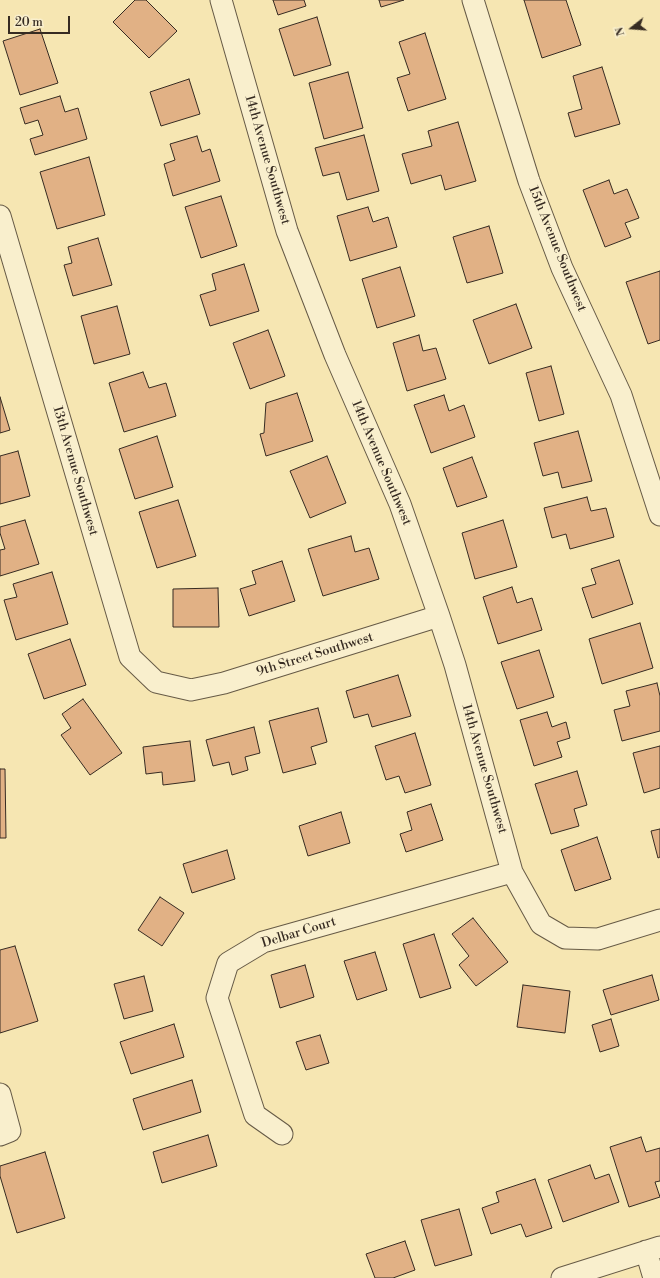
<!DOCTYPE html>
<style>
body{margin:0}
#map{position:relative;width:660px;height:1278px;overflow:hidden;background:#f6e6b2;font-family:"Libre Bodoni",serif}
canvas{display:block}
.north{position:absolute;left:612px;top:8px;width:40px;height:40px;-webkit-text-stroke:3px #f9efcd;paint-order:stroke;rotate:253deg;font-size:11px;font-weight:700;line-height:16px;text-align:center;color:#362b22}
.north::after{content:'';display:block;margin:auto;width:14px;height:18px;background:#362b22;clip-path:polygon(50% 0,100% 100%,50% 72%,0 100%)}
.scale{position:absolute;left:8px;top:16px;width:62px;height:18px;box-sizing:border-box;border:2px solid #362b22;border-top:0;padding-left:5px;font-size:12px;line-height:14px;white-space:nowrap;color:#362b22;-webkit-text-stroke:3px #f9efcd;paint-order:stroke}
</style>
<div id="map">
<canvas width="660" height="1278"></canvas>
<div class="north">N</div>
<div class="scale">20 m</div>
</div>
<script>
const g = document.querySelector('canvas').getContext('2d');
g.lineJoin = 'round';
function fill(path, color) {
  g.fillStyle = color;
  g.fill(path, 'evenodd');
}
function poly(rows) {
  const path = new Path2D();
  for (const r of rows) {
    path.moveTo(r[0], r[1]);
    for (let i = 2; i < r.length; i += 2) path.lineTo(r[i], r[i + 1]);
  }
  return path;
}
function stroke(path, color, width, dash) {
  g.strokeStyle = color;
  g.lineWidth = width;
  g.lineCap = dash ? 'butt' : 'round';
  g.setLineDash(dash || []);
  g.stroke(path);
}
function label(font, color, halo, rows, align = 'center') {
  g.font = font + ' "Libre Bodoni",serif';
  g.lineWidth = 3;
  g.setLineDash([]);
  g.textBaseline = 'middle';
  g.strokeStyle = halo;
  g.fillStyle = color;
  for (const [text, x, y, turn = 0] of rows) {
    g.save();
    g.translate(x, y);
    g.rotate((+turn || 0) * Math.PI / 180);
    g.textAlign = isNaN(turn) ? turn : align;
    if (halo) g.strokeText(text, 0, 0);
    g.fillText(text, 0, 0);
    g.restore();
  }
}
const building = poly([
 [135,0,146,0,177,31,149,58,113,22,135,0],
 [273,0,304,0,306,6,278,15,273,0],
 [379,0,404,0,381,7,379,0],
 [524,0,566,0,581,45,542,58,524,0],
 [317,17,331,65,294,76,279,29,317,17],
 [40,29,58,83,20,95,3,41,40,29],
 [425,33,446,99,408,111,397,78,410,74,399,42,425,33],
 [602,67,620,124,575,137,568,113,582,109,573,76,602,67],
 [348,72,363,128,324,139,309,83,348,72],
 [189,79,200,114,161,126,150,92,189,79],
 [60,96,65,112,78,108,87,139,35,155,30,139,43,135,38,120,25,124,20,108,60,96],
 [458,122,476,181,445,190,441,175,411,184,402,154,432,146,428,131,458,122],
 [364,135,379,191,347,200,339,172,323,176,315,148,364,135],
 [197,136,202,152,210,149,220,181,173,196,164,164,175,160,170,144,197,136],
 [89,157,105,215,57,229,40,172,89,157],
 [609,180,614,194,627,189,639,218,625,223,631,237,605,247,583,190,609,180],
 [221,196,237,246,201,258,185,207,221,196],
 [368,207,373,222,388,217,397,247,350,261,337,216,368,207],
 [489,226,503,273,467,283,453,237,489,226],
 [98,238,112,285,73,296,64,265,72,263,68,247,98,238],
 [244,264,259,311,210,326,200,295,216,290,212,274,244,264],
 [400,267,415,316,377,328,362,279,400,267],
 [660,271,660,340,648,344,626,282,660,271],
 [516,304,532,348,489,364,473,320,516,304],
 [117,306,130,354,94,364,81,316,117,306],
 [268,330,285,376,250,389,233,343,268,330],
 [419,335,423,351,436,348,446,379,407,391,393,343,419,335],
 [551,366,564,414,539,421,526,373,551,366],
 [143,372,149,388,166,383,176,416,124,432,109,383,143,372],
 [297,393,313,441,266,456,260,434,264,433,266,403,297,393],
 [444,395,449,411,464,405,475,437,431,453,414,405,444,395],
 [0,397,10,430,0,433,0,397],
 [578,431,592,481,562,488,558,472,543,476,534,443,578,431],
 [157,436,173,487,135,499,119,449,157,436],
 [18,451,30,496,0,504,0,456,18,451],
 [327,456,346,503,310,518,290,471,327,456],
 [472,457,487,497,457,507,443,468,472,457],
 [587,497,591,511,606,508,614,537,570,549,566,534,552,538,544,508,587,497],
 [178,500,196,556,157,568,139,512,178,500],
 [25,520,39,564,0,576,0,550,5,549,0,533,0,527,25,520],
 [503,520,517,567,475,579,462,533,503,520],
 [351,536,355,552,369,548,379,579,323,596,308,549,351,536],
 [619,560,633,604,592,618,582,588,596,584,591,569,619,560],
 [282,561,295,601,249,616,240,589,256,584,252,571,282,561],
 [52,572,68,624,16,640,4,600,17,597,13,584,52,572],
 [512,587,517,603,532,598,542,630,498,644,483,597,512,587],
 [218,588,219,627,173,627,173,589,218,588],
 [640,623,653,668,602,684,589,639,640,623],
 [70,639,86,685,44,699,28,654,70,639],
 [539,650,554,697,517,709,501,662,539,650],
 [398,675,411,716,372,727,368,714,354,718,346,691,398,675],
 [657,683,660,696,660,731,622,741,614,710,630,706,626,691,657,683],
 [83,699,122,753,90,775,61,735,71,728,62,714,83,699],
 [318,708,327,742,311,747,316,764,283,773,269,721,318,708],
 [547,712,552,727,566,722,570,738,557,742,562,757,534,766,520,720,547,712],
 [254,727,260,753,245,757,248,770,232,775,229,762,213,766,206,740,254,727],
 [415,733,431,785,405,793,399,776,386,780,375,746,415,733],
 [190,741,195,781,163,785,162,772,146,774,143,747,190,741],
 [660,746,660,788,644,793,633,753,660,746],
 [0,769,5,769,6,838,0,838,0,769],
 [577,771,587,805,574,809,579,826,551,834,535,784,577,771],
 [431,804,443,840,406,852,400,834,412,830,407,812,431,804],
 [341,812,350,843,308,856,299,826,341,812],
 [660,829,660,857,658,858,651,831,660,829],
 [597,837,611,879,575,891,561,850,597,837],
 [227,850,235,879,192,893,183,864,227,850],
 [160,897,184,913,162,946,138,930,160,897],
 [473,918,508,962,476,986,459,965,469,956,452,934,473,918],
 [434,934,451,988,420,998,403,944,434,934],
 [15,946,38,1021,0,1033,0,950,15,946],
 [375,952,387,990,357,1000,344,961,375,952],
 [305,965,314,997,280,1008,271,975,305,965],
 [652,975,659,1000,611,1015,603,990,652,975],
 [144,976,153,1011,124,1019,114,984,144,976],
 [523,985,570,991,565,1033,517,1027,523,985],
 [611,1019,619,1046,600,1052,592,1025,611,1019],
 [174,1024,184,1057,131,1074,120,1042,174,1024],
 [320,1035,329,1063,306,1070,296,1042,320,1035],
 [192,1080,201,1112,143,1130,133,1099,192,1080],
 [208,1135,217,1166,162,1183,153,1152,208,1135],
 [641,1137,646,1152,660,1148,660,1181,655,1182,660,1197,629,1207,610,1147,641,1137],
 [45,1152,65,1218,17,1233,0,1176,0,1166,45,1152],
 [590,1165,595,1179,609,1174,619,1202,563,1222,548,1180,590,1165],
 [535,1179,552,1228,526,1237,521,1224,491,1234,482,1208,499,1202,496,1192,535,1179],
 [459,1209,472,1255,435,1266,421,1220,459,1209],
 [405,1241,415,1270,393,1278,375,1278,366,1254,405,1241]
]);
const street = poly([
 [221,0,287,231,335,355,400,504,439,616,455,665,512,872,541,924,565,938,598,939,660,920],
 [473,0,529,181,562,268,621,395,660,515],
 [0,216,130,657,156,682,191,690,224,683,439,616],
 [0,1094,10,1131,0,1135],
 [282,1134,255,1115,217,998,228,963,263,942,512,872],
 [646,1251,654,1278],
 [562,1278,660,1247]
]);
const streetNames = [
 ["14th Avenue Southwest",267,160,74],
 ["15th Avenue Southwest",557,249,68],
 ["14th Avenue Southwest",381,463,67],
 ["13th Avenue Southwest",75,471,74],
 ["9th Street Southwest",315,655,-17],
 ["14th Avenue Southwest",484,769,74],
 ["Delbar Court",299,933,-17]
];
fill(building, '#e1b185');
stroke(building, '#362b22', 1);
stroke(street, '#665a46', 23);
stroke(street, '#f9efcd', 21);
label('13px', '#362b22', '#f9efcd', streetNames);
</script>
